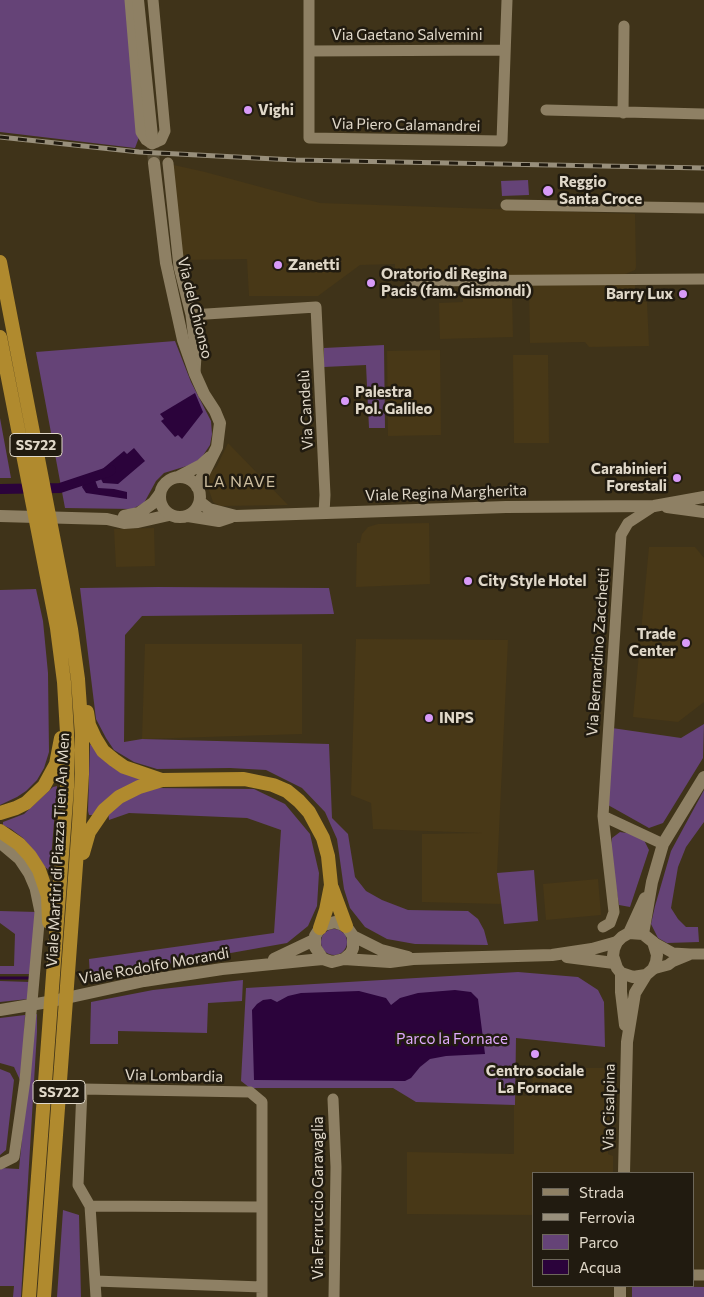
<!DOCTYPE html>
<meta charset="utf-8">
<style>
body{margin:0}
#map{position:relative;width:704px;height:1297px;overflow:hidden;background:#3f3319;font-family:Commissioner,sans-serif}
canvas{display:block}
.legend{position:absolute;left:532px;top:1172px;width:162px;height:115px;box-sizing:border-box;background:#211b10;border:1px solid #6d675a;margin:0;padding:6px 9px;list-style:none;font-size:15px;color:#e0d8c9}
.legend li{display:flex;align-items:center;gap:10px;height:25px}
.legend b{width:25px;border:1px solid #6d675a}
</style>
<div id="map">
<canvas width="704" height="1297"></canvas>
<ul class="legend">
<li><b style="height:6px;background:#8e8064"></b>Strada</li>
<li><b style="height:6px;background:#988f7b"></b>Ferrovia</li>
<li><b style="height:14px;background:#654377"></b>Parco</li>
<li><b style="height:14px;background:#2b033b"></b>Acqua</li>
</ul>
</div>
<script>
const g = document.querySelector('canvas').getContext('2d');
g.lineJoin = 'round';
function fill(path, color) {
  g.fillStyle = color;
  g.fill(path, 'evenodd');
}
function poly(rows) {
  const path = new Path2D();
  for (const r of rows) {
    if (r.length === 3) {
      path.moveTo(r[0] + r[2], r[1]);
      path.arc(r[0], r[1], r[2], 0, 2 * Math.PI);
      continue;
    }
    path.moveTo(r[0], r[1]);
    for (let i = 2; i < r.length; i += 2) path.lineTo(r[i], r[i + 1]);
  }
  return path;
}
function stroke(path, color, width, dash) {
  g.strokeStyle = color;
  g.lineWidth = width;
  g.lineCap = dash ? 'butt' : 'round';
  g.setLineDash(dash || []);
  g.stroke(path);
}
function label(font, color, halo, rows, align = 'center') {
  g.font = font + ' Commissioner,sans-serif';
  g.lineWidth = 5;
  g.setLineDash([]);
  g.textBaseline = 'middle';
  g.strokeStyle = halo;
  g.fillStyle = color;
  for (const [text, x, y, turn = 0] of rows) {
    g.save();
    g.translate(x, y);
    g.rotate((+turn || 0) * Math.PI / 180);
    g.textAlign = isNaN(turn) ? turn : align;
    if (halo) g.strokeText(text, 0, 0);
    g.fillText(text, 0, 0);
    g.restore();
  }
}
const built = poly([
 [169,164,205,172,320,203,635,214,636,267,635,270,623,275,502,279,395,279,395,264,360,265,318,296,249,296,247,259,181,260],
 [635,283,635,301,647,302,649,346,589,347,585,342,530,343,529,285],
 [512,293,513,337,440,339,439,303,463,302,463,294],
 [440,350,441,435,388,436,387,351],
 [513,355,548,355,549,443,514,443],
 [228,443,288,505,220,506,213,502,207,484,208,476,217,466],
 [429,523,430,584,356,587,357,543,360,543,362,534,368,527,378,524],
 [154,528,155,566,116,567,114,529],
 [649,547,695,547,704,558,704,702,678,722,633,717],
 [356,639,508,640,497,873,502,904,422,902,422,834,482,833,373,829,371,803,351,795],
 [145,644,302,644,302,734,142,739],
 [598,879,601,915,546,920,543,884],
 [533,1068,609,1068,608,1154,613,1156,613,1173,533,1173,533,1215,407,1214,407,1152,514,1154,514,1096,532,1096]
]);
const green = poly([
 [0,0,130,0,141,132,135,148,0,132],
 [528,180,529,195,502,196,501,181],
 [175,341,191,382,211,421,212,434,210,445,202,457,193,464,164,473,156,481,144,503,132,509,65,508,36,352],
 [384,345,385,428,369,428,366,365,324,367,324,348],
 [0,418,11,478,0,478],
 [158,587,329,588,334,614,142,616,125,635,124,742,142,739,329,744,332,818,348,834,355,877,366,891,382,900,408,910,468,911,478,919,484,930,488,945,415,944,387,939,365,927,350,908,344,889,337,839,325,812,302,788,266,770,230,768,157,769,134,762,114,750,106,738,96,719,80,588],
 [36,589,43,621,48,673,49,752,44,768,37,780,26,791,17,797,0,805,0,590],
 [704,724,703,758,663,823,649,828,608,805,612,728,681,738],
 [92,743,141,779,93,815,89,815,88,811,90,745],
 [57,786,50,871,45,867,33,850,23,838,11,829,3,825,3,822,24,814,53,787],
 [156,788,254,789,285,804,310,834,319,873,317,906,308,926,287,943,90,978,89,959,274,933,281,830,247,818,129,813,109,820,108,811,130,796],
 [704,790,704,822,686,847,678,867,671,908,678,919,686,927,698,927,699,942,667,943,658,938,651,924,655,906,671,851],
 [620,832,633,834,643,838,649,850,630,907,619,905,610,851,612,838],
 [534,870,538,921,504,924,497,873],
 [0,911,37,912,30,974,0,974,0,966,14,966,15,934,0,923],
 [334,942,13],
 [518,972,578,977,598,990,604,1002,605,1047,516,1038,515,1105,416,1102,393,1088,250,1088,241,1081,246,988],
 [243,980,242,1001,208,1003,207,1033,118,1031,118,1044,90,1044,91,1002,153,990],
 [0,981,30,982,28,999,0,1002],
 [37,1014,37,1032,21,1297,13,1297,14,1286,0,1286,0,1168,19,1169,34,1015],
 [25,1015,24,1042,20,1080,14,1067,0,1063,0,1018],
 [0,1069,10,1073,14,1080,6,1150,0,1155],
 [63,1210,79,1215,81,1297,57,1297],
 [632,1286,704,1287,704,1297,632,1297]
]);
const water = poly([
 [195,393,203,412,182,439,178,435,175,437,161,421,164,419,160,414],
 [134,448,145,461,118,484,103,483,99,475,101,474,100,471,124,451,127,454],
 [95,480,98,488,114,489,127,492,127,499,86,493,82,487,83,484],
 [455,990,471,992,478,999,485,1054,446,1056,430,1059,420,1067,411,1078,405,1081,254,1080,252,1010,257,1004,263,1000,271,999,277,1002,288,996,301,993,359,991,386,998,391,1005,400,998,418,993]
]);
const stream = poly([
 [0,978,31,978]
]);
const canal = poly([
 [0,489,60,488,108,472,111,470]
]);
const secondaryTunnel = poly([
 [152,136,154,163]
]);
const minor = poly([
 [130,0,141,132,146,140,152,144,161,140,165,131,153,0],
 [309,0,309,138,502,141,507,0],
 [309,51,505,50],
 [546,110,704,114],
 [623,113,624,26],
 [168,163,179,267,191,315,196,356,195,372],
 [506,205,704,208],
 [415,281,704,279],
 [191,315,316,307,325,495,324,513],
 [654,506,628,523,621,535,603,816,663,844],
 [0,843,19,859,29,874,35,888,40,912,25,1080,14,1157,0,1164],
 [603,927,610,923,614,912,603,816],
 [653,942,673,953,690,954,704,954],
 [653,969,668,965,672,962,689,955],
 [333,1099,336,1167,334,1297],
 [90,1206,262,1207],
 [693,1275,704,1275],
 [95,1281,262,1287],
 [96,1297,90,1206,78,1185,82,1089,250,1092,262,1102,262,1297]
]);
const tertiary = poly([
 [0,516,107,519,124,523,138,522,169,515],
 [124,516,139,513,153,503,159,495],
 [353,936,381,950,408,957],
 [567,957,614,963],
 [274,959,314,940],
 [323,959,315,947,315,936,320,928,324,925,335,922,346,926,353,936,353,948,351,953,344,959],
 [0,1010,48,1002,144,981,222,969,312,960,323,959,332,962,344,959,390,962,413,959,552,955,592,949,617,942]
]);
const secondary = poly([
 [138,0,152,136],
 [154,163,166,263,183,340,195,374,204,394,215,411,220,423,217,447,197,487],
 [180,497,20],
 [178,477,201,465,210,457],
 [200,502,209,509,236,516,506,507,654,506,704,497],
 [667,507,704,512],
 [188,516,219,521,231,517],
 [629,933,645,898],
 [643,934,652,882,663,844,704,777],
 [621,973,621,992,625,1025],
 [624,1173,627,1042,635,993,646,975,653,969,656,962,657,955,653,942,643,934,629,933,622,937,617,942,614,949,613,956,617,968,621,973,633,977,646,975],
 [620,1297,620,1286]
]);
const trunk = poly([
 [0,262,71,629,78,679,82,736,82,774,79,824,44,1297],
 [0,337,57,628,64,682,68,750,67,787,29,1297],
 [87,712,89,725,95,738,103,751,114,760,124,767,162,780],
 [0,813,16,808,26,803,44,786,56,764,61,738],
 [0,831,19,844,30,856,39,870,48,896,49,922],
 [83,853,89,832,104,810,119,797,139,787,162,780,244,779,273,785,287,791,299,801,309,812,323,838,328,856,331,885,326,910,320,928],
 [332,888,346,926]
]);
const rail = poly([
 [0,137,139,152,295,160,704,168]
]);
const markers = [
 [248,110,5,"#d89af8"],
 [548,191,6,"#d89af8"],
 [278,265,5,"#d89af8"],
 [371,283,5,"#d89af8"],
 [683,294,5,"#d89af8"],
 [345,401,5,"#d89af8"],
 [677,478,5,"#d89af8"],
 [468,581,5,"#d89af8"],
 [686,643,5,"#d89af8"],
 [429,718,5,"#d89af8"],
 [535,1054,5,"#d89af8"]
];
const shields = [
 [36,445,52],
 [59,1092,52]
];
const shieldNames = [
 ["SS722",36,445],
 ["SS722",59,1092]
];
const streetNames = [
 ["Via Gaetano Salvemini",407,35],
 ["Via Piero Calamandrei",406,125,1],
 ["Via del Chionso",195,308,76],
 ["Via Candelù",306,410,-93],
 ["Viale Regina Margherita",446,493,-2],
 ["Via Bernardino Zacchetti",598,652,-86],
 ["Viale Martiri di Piazza Tien An Men",58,850,-87],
 ["Viale Rodolfo Morandi",154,966,-10],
 ["Via Lombardia",174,1076,1],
 ["Via Cisalpina",609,1107,-89],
 ["Via Ferruccio Garavaglia",318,1198,-90]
];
const poiNames = [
 ["Vighi",258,110],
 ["Reggio",559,182],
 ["Santa Croce",559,199],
 ["Zanetti",288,265],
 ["Oratorio di Regina",381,274],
 ["Pacis (fam. Gismondi)",381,291],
 ["Barry Lux",673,294,"right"],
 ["Palestra",355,392],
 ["Pol. Galileo",355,409],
 ["Carabinieri",667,469,"right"],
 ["Forestali",667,486,"right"],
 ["City Style Hotel",478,581],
 ["Trade",676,634,"right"],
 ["Center",676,651,"right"],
 ["INPS",439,718],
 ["Centro sociale",535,1071,"center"],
 ["La Fornace",535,1088,"center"]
];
const parkNames = [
 ["Parco la Fornace",452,1039]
];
const neighbourhoodNames = [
 ["LA NAVE",240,482]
];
fill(built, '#483817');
fill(green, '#654377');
fill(water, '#2b033b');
stroke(stream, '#2b033b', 3);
stroke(canal, '#2b033b', 10);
stroke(secondaryTunnel, '#574c33', 12, [12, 6]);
stroke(minor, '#8e8064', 11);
stroke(tertiary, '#8e8064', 12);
stroke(secondary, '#8e8064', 12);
stroke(trunk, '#b08a2e', 14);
stroke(rail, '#988f7b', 5);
stroke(rail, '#211b10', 3, [9]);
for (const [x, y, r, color] of markers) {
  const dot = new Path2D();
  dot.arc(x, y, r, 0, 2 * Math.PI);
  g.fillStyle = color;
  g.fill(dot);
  stroke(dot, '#211b10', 2);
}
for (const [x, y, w] of shields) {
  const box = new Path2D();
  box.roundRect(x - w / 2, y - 11.5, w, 23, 4);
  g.fillStyle = '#211b10';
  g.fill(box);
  stroke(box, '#e0d8c9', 1);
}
label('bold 14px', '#e0d8c9', null, shieldNames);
label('15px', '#e0d8c9', '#211b10', streetNames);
label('bold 15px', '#e0d8c9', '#211b10', poiNames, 'left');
label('15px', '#e1abfe', '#211b10', parkNames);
g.letterSpacing = '1px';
label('16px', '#ccbd9f', '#211b10', neighbourhoodNames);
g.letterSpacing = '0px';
</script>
